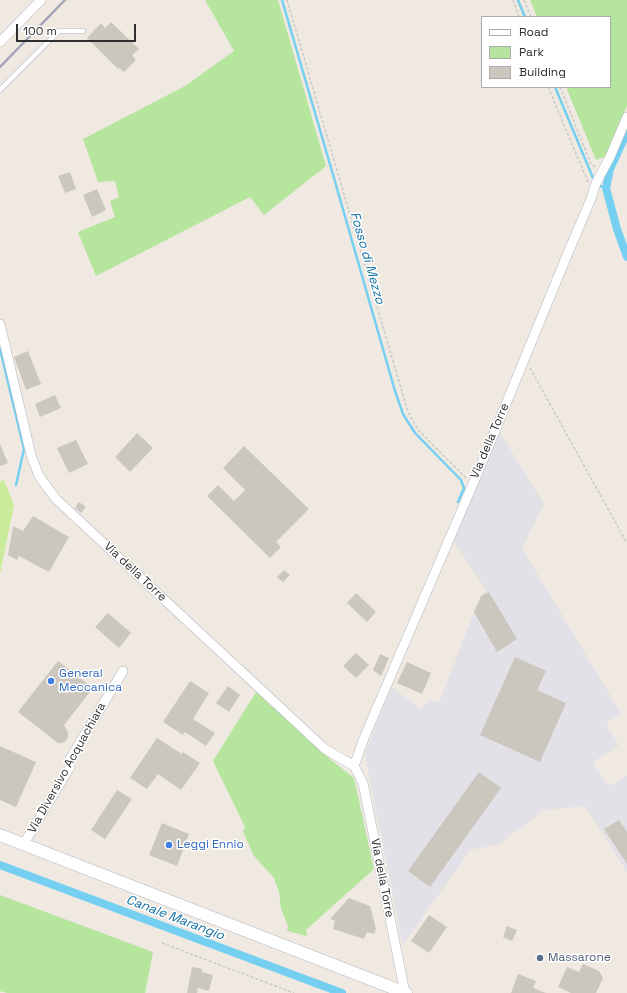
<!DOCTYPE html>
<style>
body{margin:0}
#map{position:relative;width:627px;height:993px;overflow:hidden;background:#efe9e1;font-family:"Space Grotesk",sans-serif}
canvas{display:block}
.legend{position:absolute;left:481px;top:16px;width:130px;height:72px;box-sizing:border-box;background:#fff;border:1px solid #ababab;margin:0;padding:5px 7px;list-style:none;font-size:12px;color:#2e2e2e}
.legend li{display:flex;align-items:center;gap:8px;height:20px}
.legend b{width:20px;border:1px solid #ababab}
.scale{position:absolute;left:16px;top:24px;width:120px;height:18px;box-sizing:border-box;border:2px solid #2e2e2e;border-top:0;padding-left:5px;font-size:12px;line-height:14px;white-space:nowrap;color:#2e2e2e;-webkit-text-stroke:3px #fff;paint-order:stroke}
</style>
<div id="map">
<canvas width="627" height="993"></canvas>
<ul class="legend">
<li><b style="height:5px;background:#fff"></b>Road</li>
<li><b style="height:11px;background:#b6e59e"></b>Park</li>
<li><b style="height:11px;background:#cbc7bf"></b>Building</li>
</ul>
<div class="scale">100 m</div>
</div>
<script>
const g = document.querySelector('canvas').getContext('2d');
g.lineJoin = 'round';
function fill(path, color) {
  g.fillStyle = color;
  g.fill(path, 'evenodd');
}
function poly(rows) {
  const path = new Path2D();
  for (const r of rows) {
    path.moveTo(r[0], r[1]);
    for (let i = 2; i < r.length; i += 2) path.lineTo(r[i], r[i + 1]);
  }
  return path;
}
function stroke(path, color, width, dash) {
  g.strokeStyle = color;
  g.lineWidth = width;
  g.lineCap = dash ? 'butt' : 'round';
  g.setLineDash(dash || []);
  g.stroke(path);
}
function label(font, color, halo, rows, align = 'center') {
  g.font = font + ' "Space Grotesk",sans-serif';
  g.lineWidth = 3;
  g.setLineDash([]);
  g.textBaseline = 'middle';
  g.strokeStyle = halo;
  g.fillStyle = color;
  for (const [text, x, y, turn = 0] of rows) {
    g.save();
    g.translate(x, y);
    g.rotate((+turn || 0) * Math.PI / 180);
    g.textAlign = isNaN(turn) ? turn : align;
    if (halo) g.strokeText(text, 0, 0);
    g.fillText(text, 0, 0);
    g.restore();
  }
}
const industrial = poly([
 [499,431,544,504,522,548,621,713,608,721,609,723,606,725,619,745,593,762,609,786,627,775,627,872,585,806,544,810,499,844,470,850,403,945,365,755,367,747,392,687,421,710,430,699,439,703,474,612,481,596,486,590,453,540]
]);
const green = poly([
 [205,0,278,0,326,166,264,215,250,197,96,276,78,232,115,217,110,201,119,197,115,181,98,182,83,139,185,86,234,51],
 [530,0,627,0,627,106,605,157,596,160,566,87,610,87,610,17,537,17],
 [256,692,331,760,354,778,374,869,306,930,307,936,287,931,288,926,281,909,279,892,274,878,254,856,243,832,245,827,213,761],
 [0,895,153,952,145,993,7,993,0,991]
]);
const pitch = poly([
 [4,480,14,505,0,574,0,481]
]);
const stream = poly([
 [282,0,334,178,395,391,403,414,415,433,461,480,464,488,458,502],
 [518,0,525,17],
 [555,87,593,178],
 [600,186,606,188],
 [0,349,24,449,16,485]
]);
const canal = poly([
 [627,132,610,169,606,188,617,229,627,257],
 [0,865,342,993]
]);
const building = poly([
 [111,22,139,49,132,55,136,60,124,72,119,68,118,69,87,38,101,23,105,28],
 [70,172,76,189,65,193,58,176],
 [97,189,106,210,92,217,83,195],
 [28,351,41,384,26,390,14,357],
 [55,395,61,408,40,417,35,404],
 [137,433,153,448,130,472,115,457],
 [76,440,88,464,69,473,57,448],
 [0,444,8,463,0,466],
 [244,446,309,509,276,542,281,547,270,558,207,496,218,485,234,501,245,490,223,468],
 [79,502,86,507,81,513,75,508],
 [33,516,69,537,49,572,19,556,17,560,8,555,13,526,23,531],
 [284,570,290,575,283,582,277,577],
 [489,592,517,639,497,652,474,612,481,596],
 [356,593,376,612,367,622,347,603],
 [108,613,131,633,119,648,95,627],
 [356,653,369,665,356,678,343,666],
 [380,654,389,658,381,676,373,670],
 [515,657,546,671,537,690,566,703,540,762,480,735],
 [58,661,93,688,64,725,68,732,68,737,66,741,62,743,58,743,18,712],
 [407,662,431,673,422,694,397,683],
 [190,681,209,693,193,719,215,733,206,746,185,732,183,735,163,722],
 [228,686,240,695,229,712,216,703],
 [157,738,182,754,183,752,200,763,181,790,158,774,147,789,130,778],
 [0,746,36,762,16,807,0,800],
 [479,772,501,788,430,887,408,871],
 [117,790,132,799,105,839,91,830],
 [619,820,627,832,627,864,604,829],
 [162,823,189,834,177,866,149,855],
 [349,898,370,906,376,929,374,934,367,932,364,939,333,929,335,921,330,919],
 [429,915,447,927,429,953,411,941],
 [507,926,517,930,512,941,503,937],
 [583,964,599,971,603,978,596,993,571,993,558,987,567,967,579,972],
 [192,967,202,969,202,972,213,975,209,991,198,988,197,993,187,993],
 [518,974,536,981,533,988,546,993,511,993]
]);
const path = poly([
 [287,0,408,412,419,431,467,479],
 [513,0,519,17],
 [524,0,531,17],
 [548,87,588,182],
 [560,87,591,164,595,167],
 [530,368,627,543],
 [162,943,294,993]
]);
const service = poly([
 [0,90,59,31,83,31]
]);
const minor = poly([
 [0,42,41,0],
 [0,324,31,455,39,476,56,499,325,749,354,766],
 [23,845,70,767,70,759,123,671],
 [405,993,363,783,354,766,364,738,481,465,565,260,591,199,596,183,610,157,627,117]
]);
const secondary = poly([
 [0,835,406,993]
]);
const rail = poly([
 [0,67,65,0]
]);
const markers = [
 [51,681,4,"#3f7fe0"],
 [169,845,4,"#3f7fe0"],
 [540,958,4,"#5c6f8a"]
];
const streetNames = [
 ["Via della Torre",490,441,-67],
 ["Via della Torre",135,572,43],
 ["Via Diversivo Acquachiara",67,768,-61],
 ["Via della Torre",382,878,79]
];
const shopNames = [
 ["General",59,674],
 ["Meccanica",59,688],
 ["Leggi Ennio",177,845]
];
const serviceNames = [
 ["Massarone",548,958]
];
const waterNames = [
 ["Fosso di Mezzo",367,258,74],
 ["Canale Marangio",175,918,21]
];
fill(industrial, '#e3e1e8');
fill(green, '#b6e59e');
fill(pitch, '#c9ec9a');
stroke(stream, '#75cff0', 2.5);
stroke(canal, '#75cff0', 8);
fill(building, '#cbc7bf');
stroke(service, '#b4b7c1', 5.5);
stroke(minor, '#b4b7c1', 10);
stroke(secondary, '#b4b7c1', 13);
stroke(path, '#c9c9c9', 1.5, [3, 2]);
stroke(service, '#fff', 4.5);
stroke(minor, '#fff', 9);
stroke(secondary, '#fff', 12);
stroke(rail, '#a3a6b8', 2.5);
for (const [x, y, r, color] of markers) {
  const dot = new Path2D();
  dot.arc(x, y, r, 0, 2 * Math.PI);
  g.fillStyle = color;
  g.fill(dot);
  stroke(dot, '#fff', 1.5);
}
label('12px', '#2e2e2e', '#fff', streetNames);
label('12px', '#366cbe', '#fff', shopNames, 'left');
label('12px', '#4e5e75', '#fff', serviceNames, 'left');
label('italic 13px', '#0d6fa3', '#fff', waterNames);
</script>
